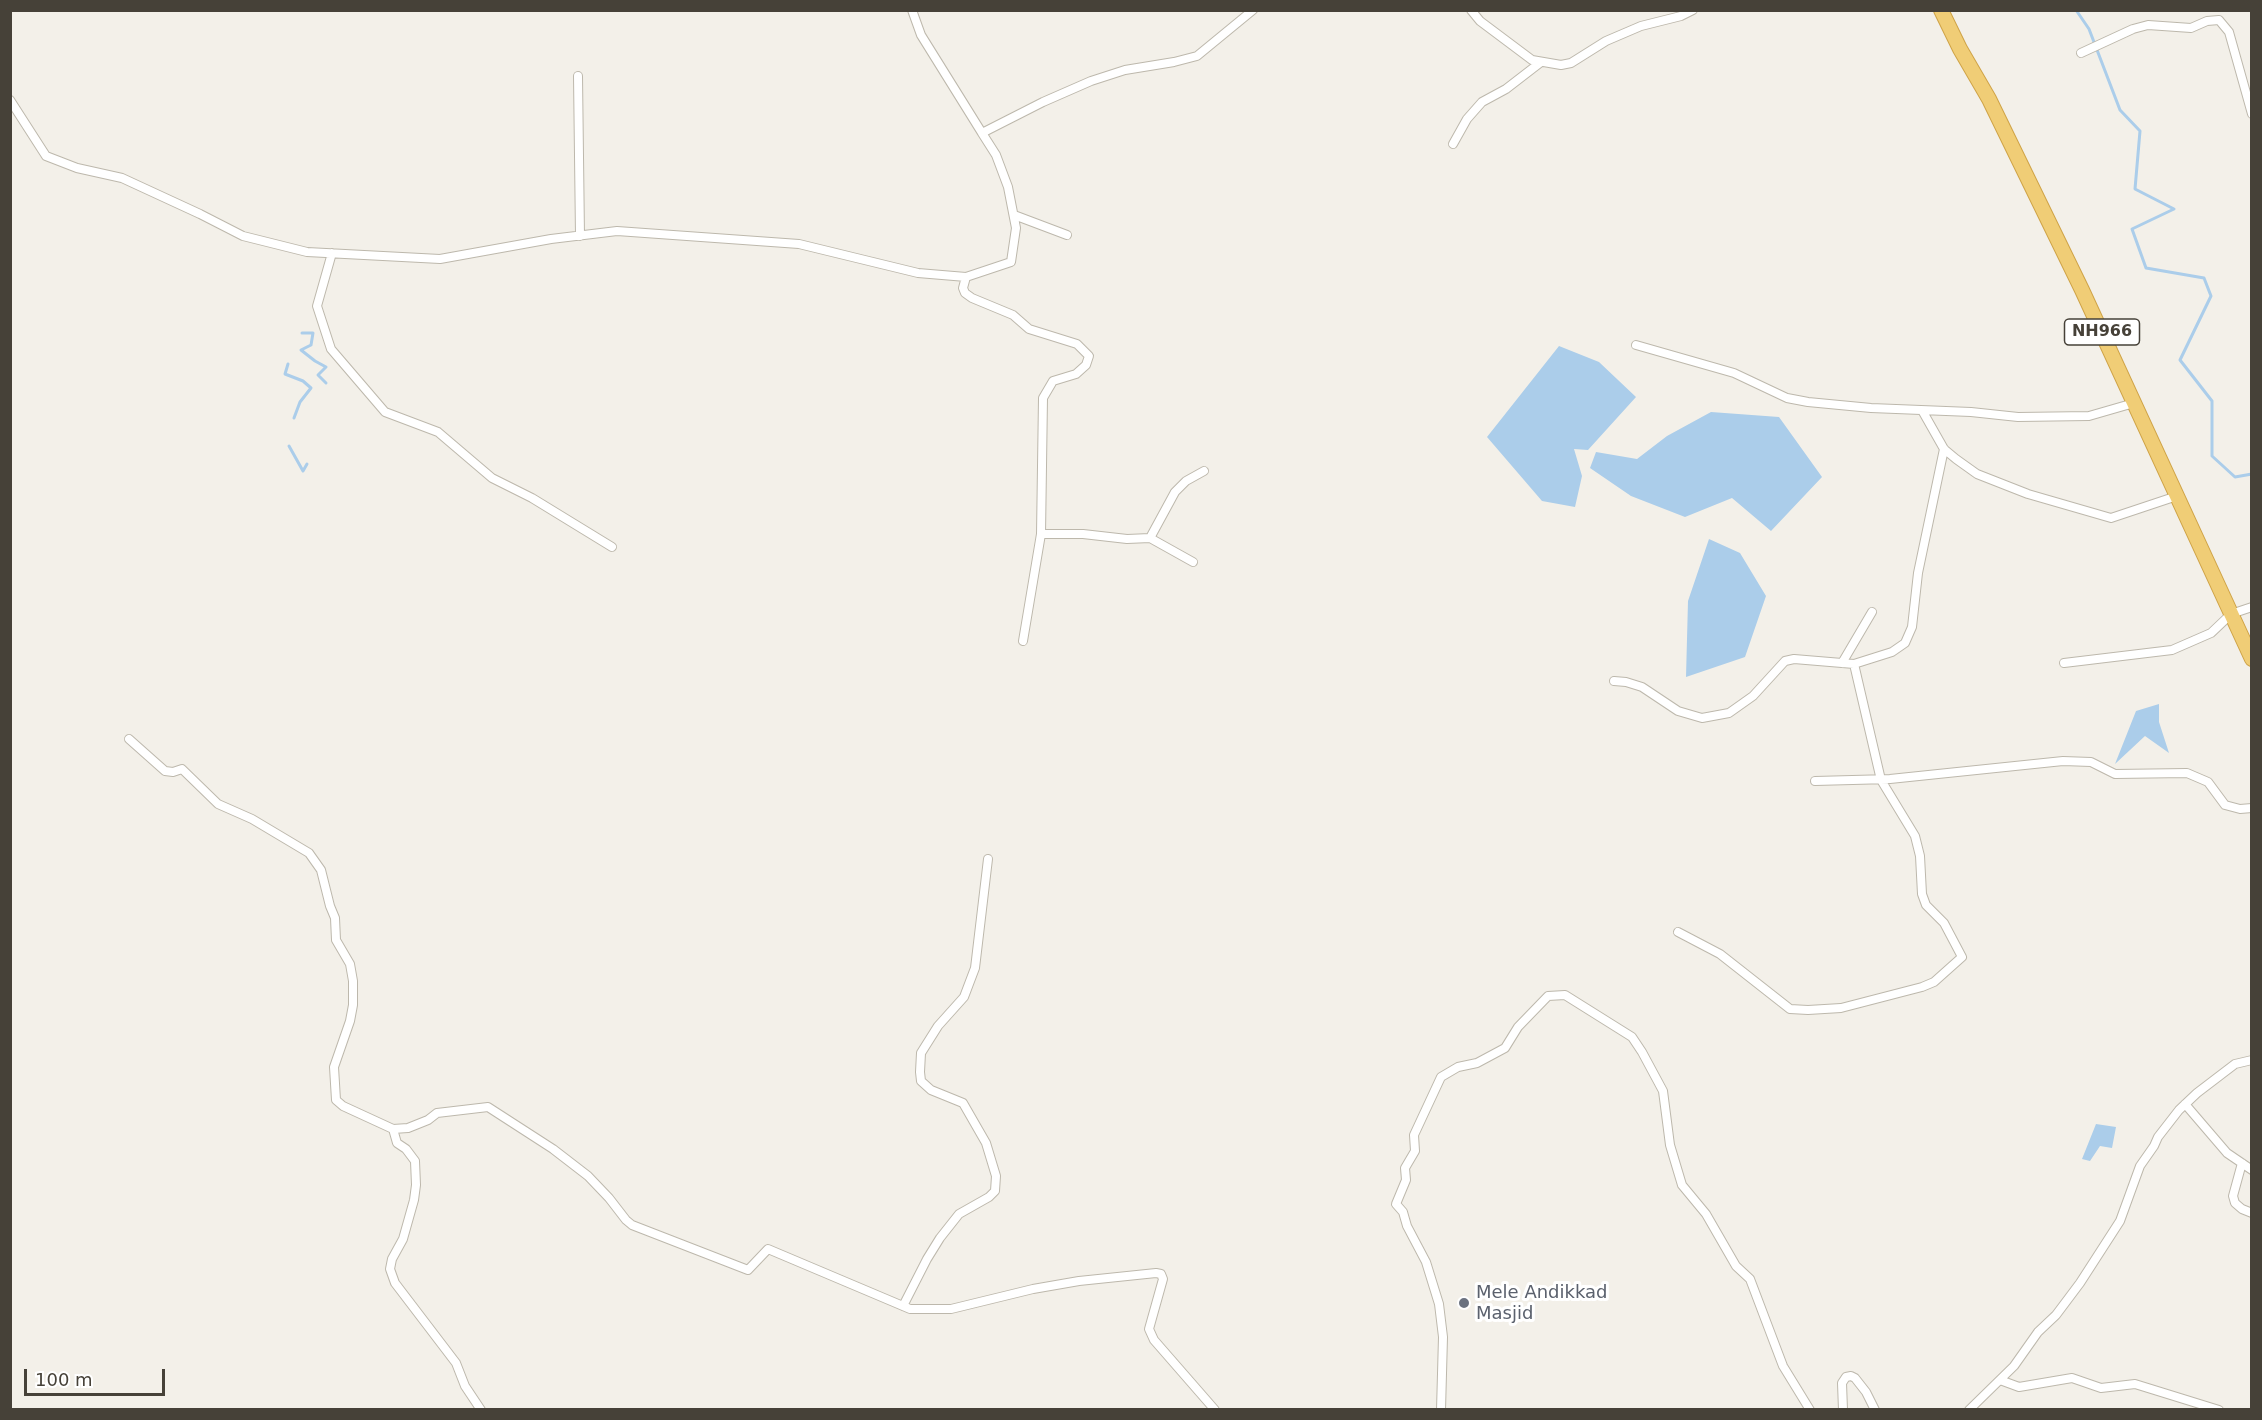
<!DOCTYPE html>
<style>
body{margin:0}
#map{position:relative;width:2262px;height:1420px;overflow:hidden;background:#f3f0e9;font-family:"DejaVu Sans",sans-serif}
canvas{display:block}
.frame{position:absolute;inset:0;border:12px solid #464138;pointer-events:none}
.scale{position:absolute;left:24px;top:1369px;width:141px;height:27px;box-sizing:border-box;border:3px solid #464138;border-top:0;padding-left:8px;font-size:18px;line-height:21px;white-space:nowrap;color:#464138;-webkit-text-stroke:4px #fff;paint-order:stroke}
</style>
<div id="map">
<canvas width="2262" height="1420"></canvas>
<div class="frame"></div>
<div class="scale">100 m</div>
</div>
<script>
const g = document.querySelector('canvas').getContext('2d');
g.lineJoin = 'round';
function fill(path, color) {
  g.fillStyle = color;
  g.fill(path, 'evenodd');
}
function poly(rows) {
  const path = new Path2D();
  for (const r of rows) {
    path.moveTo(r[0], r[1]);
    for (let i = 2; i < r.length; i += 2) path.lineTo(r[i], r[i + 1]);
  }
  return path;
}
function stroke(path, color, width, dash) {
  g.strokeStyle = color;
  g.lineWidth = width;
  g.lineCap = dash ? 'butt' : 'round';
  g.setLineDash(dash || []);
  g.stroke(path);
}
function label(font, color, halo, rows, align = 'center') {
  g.font = font + ' "DejaVu Sans",sans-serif';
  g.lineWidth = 6;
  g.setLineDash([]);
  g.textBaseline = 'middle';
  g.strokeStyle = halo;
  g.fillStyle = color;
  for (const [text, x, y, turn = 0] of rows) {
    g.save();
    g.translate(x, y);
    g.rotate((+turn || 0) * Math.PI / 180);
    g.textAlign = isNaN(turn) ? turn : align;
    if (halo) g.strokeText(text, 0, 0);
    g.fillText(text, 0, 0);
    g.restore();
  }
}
const water = poly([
 [1559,346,1599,362,1636,397,1588,450,1574,449,1582,476,1575,507,1542,501,1487,437],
 [1711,412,1779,417,1822,477,1771,531,1732,498,1685,517,1631,496,1590,468,1596,452,1637,459,1667,436],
 [1709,539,1740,553,1766,596,1745,657,1686,677,1688,601],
 [2159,704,2159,722,2169,753,2145,736,2115,764,2136,711],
 [2096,1124,2116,1127,2112,1148,2100,1146,2090,1161,2082,1159]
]);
const stream = poly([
 [2076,10,2089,29,2120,110,2140,131,2135,189,2174,209,2132,229,2146,268,2204,278,2211,296,2180,360,2212,401,2212,456,2235,477,2252,474],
 [302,333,313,333,311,345,301,350,315,361,326,367,318,375,326,383],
 [288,364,285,374,303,381,311,388,300,402,294,418],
 [289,446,303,471,307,464]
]);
const street = poly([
 [912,10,921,35,982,133],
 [1471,10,1480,21,1532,60,1561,65,1571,63,1606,41,1641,26,1681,16,1693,10],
 [2081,53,2133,29,2148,25,2191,28,2207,21,2219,20,2229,32,2252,114],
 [578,76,580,236],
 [10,100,46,156,77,168,122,178,200,214,243,236,307,252,440,259,551,239,617,231,799,244,918,273,966,277,1011,262,1016,228,1008,187,996,155,982,133,1043,102,1091,81,1125,70,1174,62,1197,56,1253,10],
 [1453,144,1467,119,1482,102,1506,89,1541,62],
 [1014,215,1067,235],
 [332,253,317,306,331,349,385,412,438,432,492,478,532,498,612,547],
 [966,277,963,288,965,293,972,298,1013,315,1029,329,1077,344,1089,356,1086,365,1076,374,1053,381,1043,398,1041,534,1083,534,1127,539,1150,538,1193,562],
 [1636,345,1734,373,1787,398,1808,402,1871,408,1971,412,2018,417,2089,416,2134,403],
 [1923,412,1944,449,1956,459,1977,474,2028,494,2111,518,2177,496],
 [1150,538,1175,492,1186,481,1204,471],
 [1023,641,1041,534],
 [1842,663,1872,612],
 [2064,663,2172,650,2211,633,2231,614,2252,607],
 [1614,681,1626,682,1642,687,1678,711,1702,718,1729,713,1753,696,1785,661,1794,659,1854,664,1892,652,1905,643,1912,627,1918,573,1944,449],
 [129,739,165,771,173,772,182,769,218,804,252,819,309,853,321,870,330,906,335,918,336,940,350,964,353,981,353,1005,350,1021,334,1067,336,1100,343,1106,393,1129,408,1128,428,1120,437,1113,488,1107,553,1149,588,1176,609,1198,626,1220,632,1225,748,1270,768,1249,910,1309,951,1309,1033,1289,1079,1281,1156,1273,1161,1274,1163,1279,1149,1329,1154,1340,1215,1410],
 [1815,781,1890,779,2063,761,2091,762,2115,774,2187,773,2208,782,2225,805,2240,809,2252,808],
 [1678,932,1720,954,1790,1009,1808,1010,1841,1008,1922,987,1934,982,1962,957,1944,923,1926,905,1922,894,1920,856,1915,836,1881,780,1854,664],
 [2185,1104,2227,1153,2252,1170],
 [393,1129,397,1143,406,1149,415,1161,416,1185,414,1200,403,1239,392,1259,390,1269,395,1283,456,1363,465,1386,481,1410],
 [2242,1163,2233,1196,2235,1203,2242,1209,2252,1213],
 [903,1306,927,1259,940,1238,959,1214,989,1197,995,1191,996,1176,986,1143,963,1103,931,1090,921,1081,920,1072,921,1053,938,1026,964,997,975,968,988,859],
 [2000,1380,2019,1387,2072,1378,2101,1388,2135,1384,2219,1410],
 [1441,1410,1443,1337,1439,1304,1426,1262,1407,1226,1403,1212,1396,1204,1406,1180,1405,1168,1415,1151,1414,1135,1441,1077,1458,1067,1477,1063,1505,1048,1518,1027,1548,996,1565,995,1632,1037,1642,1052,1663,1091,1670,1145,1682,1185,1706,1214,1736,1266,1750,1279,1783,1366,1810,1410],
 [1843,1410,1842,1383,1846,1377,1851,1376,1855,1378,1866,1392,1875,1410],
 [1969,1410,2014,1366,2038,1332,2056,1315,2080,1283,2120,1221,2140,1166,2154,1146,2158,1137,2179,1110,2197,1093,2235,1064,2252,1060]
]);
const highway = poly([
 [1941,10,1960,49,1989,99,2082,290,2252,659]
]);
const markers = [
 [1464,1303,6,"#6b7280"]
];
const shields = [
 [2102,332,75]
];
const shieldNames = [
 ["NH966",2102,332]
];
const worshipNames = [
 ["Mele Andikkad",1476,1293],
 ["Masjid",1476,1314]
];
fill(water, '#abcdea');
stroke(stream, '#abcdea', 3);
stroke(street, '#bdb8ac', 10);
stroke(highway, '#cfa347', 16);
stroke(street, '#fff', 8);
stroke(highway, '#f0cd76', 14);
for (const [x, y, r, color] of markers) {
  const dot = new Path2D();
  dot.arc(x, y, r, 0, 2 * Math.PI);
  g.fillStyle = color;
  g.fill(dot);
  stroke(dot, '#fff', 2);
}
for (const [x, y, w] of shields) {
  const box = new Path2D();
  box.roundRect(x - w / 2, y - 13, w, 26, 4.5);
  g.fillStyle = '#fff';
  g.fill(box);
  stroke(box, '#464138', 1.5);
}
label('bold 16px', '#464138', null, shieldNames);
label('18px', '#5b616d', '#fff', worshipNames, 'left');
</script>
